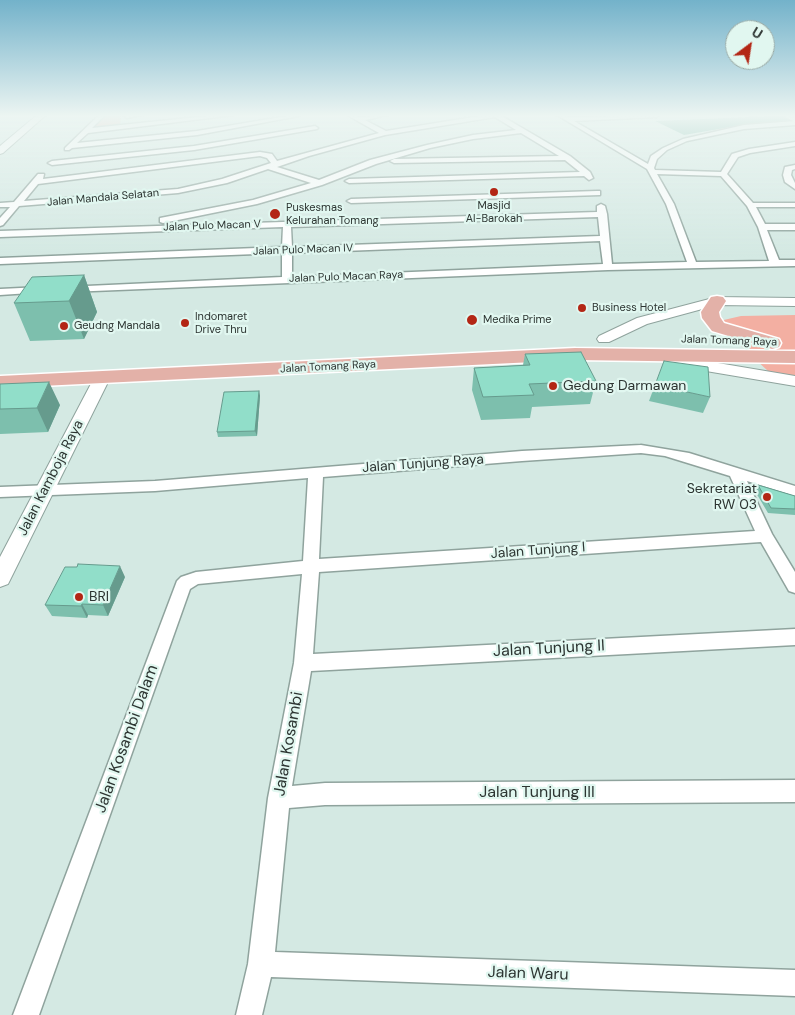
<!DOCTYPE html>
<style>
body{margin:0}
#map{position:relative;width:795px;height:1015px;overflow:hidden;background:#d4e9e3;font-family:"DM Sans",sans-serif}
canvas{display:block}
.north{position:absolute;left:725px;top:20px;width:50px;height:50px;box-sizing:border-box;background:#e1f7f0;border:1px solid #99a9a4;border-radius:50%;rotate:31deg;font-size:14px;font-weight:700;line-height:20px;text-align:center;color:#2d3532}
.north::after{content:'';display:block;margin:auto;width:18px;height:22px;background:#b32615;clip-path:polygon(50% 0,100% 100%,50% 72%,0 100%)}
</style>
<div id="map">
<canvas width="795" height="1015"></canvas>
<div class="north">U</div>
</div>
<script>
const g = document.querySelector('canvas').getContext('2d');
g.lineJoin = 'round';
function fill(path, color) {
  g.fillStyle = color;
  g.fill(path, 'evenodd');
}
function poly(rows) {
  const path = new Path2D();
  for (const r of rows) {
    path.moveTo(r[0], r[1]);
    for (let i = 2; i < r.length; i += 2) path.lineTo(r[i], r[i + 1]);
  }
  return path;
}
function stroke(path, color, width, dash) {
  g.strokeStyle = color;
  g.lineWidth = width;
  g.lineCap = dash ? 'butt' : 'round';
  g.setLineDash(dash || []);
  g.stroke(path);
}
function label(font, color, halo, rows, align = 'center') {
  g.font = font + ' "DM Sans",sans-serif';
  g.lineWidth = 4.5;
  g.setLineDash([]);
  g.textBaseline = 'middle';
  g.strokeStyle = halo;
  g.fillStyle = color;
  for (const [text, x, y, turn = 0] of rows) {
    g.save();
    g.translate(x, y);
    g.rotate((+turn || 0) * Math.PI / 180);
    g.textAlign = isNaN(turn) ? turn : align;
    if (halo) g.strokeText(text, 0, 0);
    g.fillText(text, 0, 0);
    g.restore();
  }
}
const green = poly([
 [102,115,121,115,120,128,89,129],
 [795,315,795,376,768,371,715,322,741,316]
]);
const water = poly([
 [795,115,795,121,737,126,684,135,655,121]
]);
const minor = poly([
 [99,115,105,115,92,128,217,115,234,115,88,133,77,143,197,131,293,115,299,116,197,135,72,148,69,150,65,150,65,148,99,115],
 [124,115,143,115,126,118,124,115],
 [347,115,354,115,359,117,388,115,365,120,386,131,486,115,500,115,570,156,590,172,593,178,589,180,584,176,349,183,345,181,349,179,580,172,565,160,394,163,390,161,394,159,559,156,521,133,473,139,430,148,376,164,322,185,257,204,163,223,160,222,160,218,253,200,311,183,268,169,227,183,178,193,19,206,3,225,0,226,0,218,10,207,0,207,0,203,14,202,38,174,44,174,43,179,260,152,272,154,277,161,379,133,347,115],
 [495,117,516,130,473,135,427,145,370,160,319,180,277,167,309,156,385,135,495,117],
 [260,156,267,158,271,163,222,179,178,189,24,201,38,184,260,156],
 [557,115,564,115,568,117,660,115,657,117,574,121,648,164,651,156,663,148,683,139,744,125,795,121,795,125,744,129,687,141,667,150,657,159,654,168,655,170,721,172,732,154,749,149,795,142,795,146,750,153,738,157,727,174,753,203,795,203,795,207,756,207,765,224,795,224,795,230,767,230,779,260,795,260,795,266,608,270,69,292,65,291,65,287,282,277,282,253,0,264,0,258,282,247,283,227,0,237,0,231,597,212,597,206,601,204,605,206,607,214,612,264,687,262,666,204,647,169,557,115],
 [657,174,721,176,747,206,758,227,769,261,696,262,674,204,657,174],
 [598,217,600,236,292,247,291,227,598,217],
 [600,241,603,264,292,277,292,253,600,241],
 [315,126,318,128,317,129,194,150,52,165,48,163,52,161,194,146,315,126],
 [795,165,795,169,792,170,791,175,795,183,795,189,785,182,783,175,785,167,795,165],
 [597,191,600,191,600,195,351,203,347,201,351,199,597,191],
 [41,287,46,290,45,292,0,295,0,289,41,287],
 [641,445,689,453,795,486,795,496,747,481,772,534,795,572,795,593,789,591,761,542,319,572,313,654,795,629,795,645,311,671,292,786,325,783,795,780,795,802,325,805,289,808,275,952,795,970,795,996,271,977,262,1015,236,1015,248,964,268,798,294,663,302,574,198,584,190,589,39,1015,13,1015,177,581,181,577,196,572,303,561,308,478,155,491,0,497,0,487,155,481,522,451,641,445],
 [641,453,665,456,730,476,755,531,319,559,323,477,522,461,641,453]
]);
const tertiary = poly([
 [37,115,46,115,3,153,0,154,0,146,37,115],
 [784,115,795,116,795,122,785,117,784,115],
 [717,297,795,298,795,306,717,305,647,324,609,342,599,342,597,339,599,336,637,318,717,297],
 [662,350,706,361,795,376,795,386,706,371,657,358,654,355,657,352,662,350],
 [102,373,108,375,110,378,11,578,8,584,0,587,0,557,94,378,96,375,102,373]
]);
const primary = poly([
 [717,296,723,297,726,301,719,312,720,317,724,323,779,339,781,343,779,347,772,349,712,331,702,318,701,312,711,297,717,296],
 [575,348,795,351,795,363,575,360,0,388,0,376,575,348]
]);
const wall = poly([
 [84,275,97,312,84,339,30,341,14,303],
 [525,354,596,381,590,404,532,407,530,418,481,420,472,390,474,368,523,365],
 [0,384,60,405,48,432,0,434],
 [655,385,710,397,703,413,649,401],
 [259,391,260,396,257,436,218,437,217,432],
 [758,485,795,496,795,515,768,513,755,491],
 [125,577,108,616,88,615,87,618,52,616,45,605]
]);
const shadedWall = poly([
 [84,275,97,312,84,339,69,301],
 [49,382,60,405,48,432,37,408],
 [259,391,260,396,257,436,255,431],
 [120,566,125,577,108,616,103,605],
 [82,604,88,615,87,618,81,606]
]);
const building = poly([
 [84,275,69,301,14,303,32,277,84,275],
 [581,352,596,381,529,384,534,395,483,397,474,368,530,365,525,354,581,352],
 [664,361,708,367,710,397,655,385,664,361],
 [49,382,37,408,0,409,0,384,49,382],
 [259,391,255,431,217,432,224,392,259,391],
 [758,485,795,496,795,509,771,508,758,485],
 [78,564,120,566,103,605,82,604,81,606,45,605,65,567,77,567,78,564]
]);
const markers = [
 [494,192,5,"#b32615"],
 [275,214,6,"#b32615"],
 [582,308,5,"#b32615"],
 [472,320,6,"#b32615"],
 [185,323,5,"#b32615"],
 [64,326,5,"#b32615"],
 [553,386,5,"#b32615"],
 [767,497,5,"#b32615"],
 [79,597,5,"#b32615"]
];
const farStreetnames = [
 ["Jalan Mandala Selatan",103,198,-5],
 ["Jalan Pulo Macan V",212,226,-2],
 ["Jalan Pulo Macan IV",303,250,-2],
 ["Jalan Pulo Macan Raya",346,277,-2],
 ["Jalan Tomang Raya",729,341,2],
 ["Jalan Tomang Raya",328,367,-3]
];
const farPoinames = [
 ["Masjid",494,206,"center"],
 ["Al-Barokah",494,219,"center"],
 ["Puskesmas",286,208],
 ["Kelurahan Tomang",286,221],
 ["Business Hotel",592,308],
 ["Indomaret",195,317],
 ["Drive Thru",195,330],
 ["Medika Prime",483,320],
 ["Geudng Mandala",74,326]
];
const poiNames = [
 ["Gedung Darmawan",563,386],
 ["Sekretariat",757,489,"right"],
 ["RW 03",757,505,"right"],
 ["BRI",89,597]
];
const streetNames = [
 ["Jalan Tunjung Raya",423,464,-4],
 ["Jalan Kamboja Raya",51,478,-63],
 ["Jalan Tunjung I",538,551,-4]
];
const nearStreetnames = [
 ["Jalan Tunjung II",549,649,-3],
 ["Jalan Kosambi Dalam",127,739,-70],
 ["Jalan Kosambi",289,744,-80],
 ["Jalan Tunjung III",537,793],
 ["Jalan Waru",528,974,2]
];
fill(green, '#f3afa2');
fill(water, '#63b09c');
stroke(minor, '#8fa39d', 3);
stroke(tertiary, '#8fa39d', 2);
stroke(primary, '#fff', 3);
fill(minor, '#fff');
fill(tertiary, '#fff');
fill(primary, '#e3b1a8');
fill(wall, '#7dbfad');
fill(shadedWall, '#669b8d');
fill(building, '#91dec9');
stroke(building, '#669b8d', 1);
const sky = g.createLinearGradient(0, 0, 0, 257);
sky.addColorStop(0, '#73b2ca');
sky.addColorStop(0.45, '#ecf5f2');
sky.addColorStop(1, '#ecf5f200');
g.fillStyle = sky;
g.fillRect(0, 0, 795, 257);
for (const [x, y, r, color] of markers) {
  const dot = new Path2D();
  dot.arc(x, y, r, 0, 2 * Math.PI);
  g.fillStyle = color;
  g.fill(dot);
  stroke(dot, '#e1f7f0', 2);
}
label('11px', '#2d3532', '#e1f7f0', farStreetnames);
label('11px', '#2d3532', '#e1f7f0', farPoinames, 'left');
label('14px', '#2d3532', '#e1f7f0', poiNames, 'left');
label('14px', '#2d3532', '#e1f7f0', streetNames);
label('16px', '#2d3532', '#e1f7f0', nearStreetnames);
</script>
